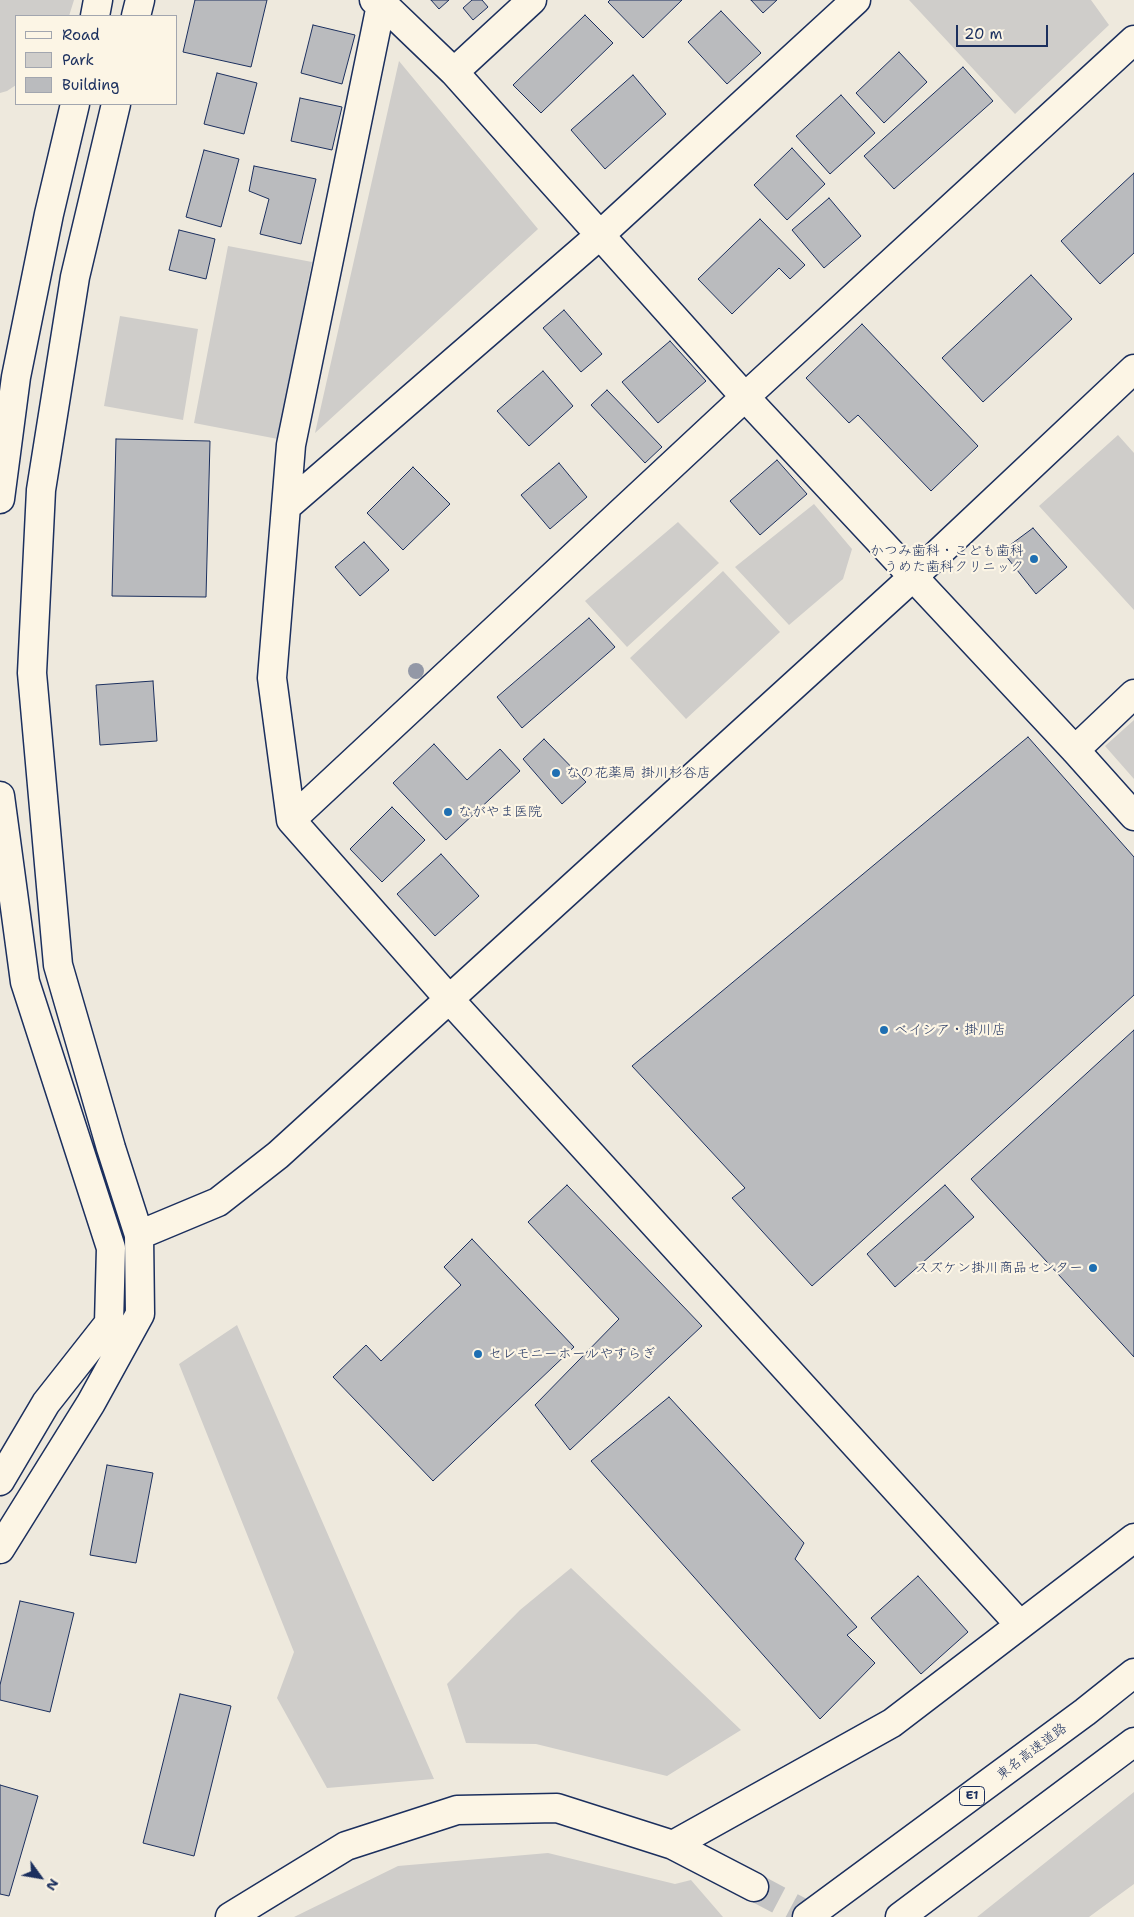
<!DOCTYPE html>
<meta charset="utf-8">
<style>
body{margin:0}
#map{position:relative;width:1134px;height:1917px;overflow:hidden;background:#eee9dd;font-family:"Shantell Sans",sans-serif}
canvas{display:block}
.legend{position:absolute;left:15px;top:15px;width:162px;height:90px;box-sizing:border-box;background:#fcf5e5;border:1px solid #a2a6af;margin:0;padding:6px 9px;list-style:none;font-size:15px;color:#1b2f5e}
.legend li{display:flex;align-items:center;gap:10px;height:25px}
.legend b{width:25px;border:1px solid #a2a6af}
.north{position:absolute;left:15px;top:1852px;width:50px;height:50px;-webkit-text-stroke:4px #fcf5e5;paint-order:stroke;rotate:122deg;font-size:14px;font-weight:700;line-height:20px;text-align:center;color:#1b2f5e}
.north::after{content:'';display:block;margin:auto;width:18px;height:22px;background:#1b2f5e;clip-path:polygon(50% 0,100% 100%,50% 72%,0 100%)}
.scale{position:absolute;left:956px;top:25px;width:92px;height:22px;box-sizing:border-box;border:2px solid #1b2f5e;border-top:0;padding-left:6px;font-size:15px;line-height:18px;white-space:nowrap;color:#1b2f5e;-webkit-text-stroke:4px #fcf5e5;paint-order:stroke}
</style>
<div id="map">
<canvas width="1134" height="1917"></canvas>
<ul class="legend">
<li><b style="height:6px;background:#fcf5e5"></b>Road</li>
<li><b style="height:14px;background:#cfcdca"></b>Park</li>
<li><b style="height:14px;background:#babbbe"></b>Building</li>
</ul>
<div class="north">N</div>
<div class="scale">20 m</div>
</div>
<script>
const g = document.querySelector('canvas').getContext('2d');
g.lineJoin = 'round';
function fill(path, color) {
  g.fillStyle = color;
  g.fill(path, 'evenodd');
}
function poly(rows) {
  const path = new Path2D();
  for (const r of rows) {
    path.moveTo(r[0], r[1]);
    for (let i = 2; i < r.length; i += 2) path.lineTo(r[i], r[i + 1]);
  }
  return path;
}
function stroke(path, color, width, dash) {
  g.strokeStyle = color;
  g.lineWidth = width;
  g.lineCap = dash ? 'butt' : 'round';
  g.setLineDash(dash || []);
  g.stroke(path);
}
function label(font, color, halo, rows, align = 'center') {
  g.font = font + ' "Shantell Sans","Klee One",sans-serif';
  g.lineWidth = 4.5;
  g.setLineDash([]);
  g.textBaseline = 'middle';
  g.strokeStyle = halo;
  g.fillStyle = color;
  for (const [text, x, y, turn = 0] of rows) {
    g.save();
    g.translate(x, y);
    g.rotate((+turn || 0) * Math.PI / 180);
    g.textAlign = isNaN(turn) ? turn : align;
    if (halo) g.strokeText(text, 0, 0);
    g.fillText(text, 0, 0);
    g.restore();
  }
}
const green = poly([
 [0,0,74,0,69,16,16,16,16,85,7,91,0,93],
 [909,0,1091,0,1109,25,1015,114],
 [399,61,538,229,315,433],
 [228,246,312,262,278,439,194,423],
 [120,316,198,329,183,420,104,406],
 [1118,435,1134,453,1134,610,1039,506],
 [814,504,852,549,843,579,789,625,735,567],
 [678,522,719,563,627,647,585,601],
 [723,571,780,632,686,719,630,658],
 [1134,720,1134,779,1105,746],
 [237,1325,434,1779,327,1788,277,1698,294,1652,179,1364],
 [571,1568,741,1730,667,1776,536,1744,466,1743,447,1684,520,1610],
 [1134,1792,1134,1884,1089,1917,977,1917],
 [548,1853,675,1884,691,1880,723,1917,294,1917,398,1866]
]);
const building = poly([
 [195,0,267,0,251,67,183,52,195,0],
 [431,0,449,0,439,9,431,0],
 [472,0,482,0,488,7,473,20,463,8,472,0],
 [610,0,682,0,643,38,608,2,610,0],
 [751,0,777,0,763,13,751,0],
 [721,11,761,53,727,84,688,42,721,11],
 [585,15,613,43,541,113,513,85,585,15],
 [313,25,355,35,342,84,301,73,313,25],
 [899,52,927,82,884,123,856,93,899,52],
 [963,67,993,101,894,189,864,156,963,67],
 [217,73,257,83,244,134,204,124,217,73],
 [633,75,666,114,605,169,571,130,633,75],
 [841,95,875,133,830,174,796,136,841,95],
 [300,98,342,107,332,150,291,141,300,98],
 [792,148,825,184,787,220,754,185,792,148],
 [204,150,239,159,221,227,186,217,204,150],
 [254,166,316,179,301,244,260,234,269,199,249,191,254,166],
 [1134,173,1134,253,1100,284,1061,241,1134,173],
 [829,198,861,236,824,268,792,230,829,198],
 [760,219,805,265,790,279,779,268,732,314,698,279,760,219],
 [179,230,215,239,206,279,169,270,179,230],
 [1031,275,1072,319,983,402,942,358,1031,275],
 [564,310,602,354,581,372,543,328,564,310],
 [862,324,978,446,931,491,858,415,849,423,806,378,862,324],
 [670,341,706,381,658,423,622,382,670,341],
 [543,371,573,406,529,446,497,411,543,371],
 [607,390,662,447,645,463,591,405,607,390],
 [116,439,210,441,206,597,112,596,116,439],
 [777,460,807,494,760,535,730,501,777,460],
 [559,463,587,497,550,529,521,495,559,463],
 [413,467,450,504,403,550,367,513,413,467],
 [1033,528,1067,567,1036,594,1002,551,1033,528],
 [364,542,389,570,360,596,335,567,364,542],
 [589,618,615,647,522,728,497,697,589,618],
 [153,681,157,741,100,745,96,685,153,681],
 [1028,737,1134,857,1134,995,812,1286,732,1198,745,1188,632,1066,1028,737],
 [544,739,586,782,562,804,523,759,544,739],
 [434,744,467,780,500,749,520,771,446,840,393,783,434,744],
 [392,807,425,840,382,882,350,849,392,807],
 [441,854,479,896,435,936,397,894,441,854],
 [1134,1030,1134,1357,971,1179,1134,1030],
 [567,1185,702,1326,570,1450,535,1405,619,1319,528,1222,567,1185],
 [945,1185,974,1217,895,1287,867,1254,945,1185],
 [472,1239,574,1347,433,1481,333,1377,366,1345,381,1361,461,1285,444,1267,472,1239],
 [669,1397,804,1543,795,1559,857,1627,847,1635,875,1663,820,1719,591,1461,669,1397],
 [107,1465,153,1473,136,1563,90,1555,107,1465],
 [918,1576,968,1632,921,1674,871,1618,918,1576],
 [20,1601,74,1613,50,1712,0,1700,0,1685,20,1601],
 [180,1694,231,1706,194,1856,143,1843,180,1694],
 [0,1785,38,1796,9,1896,0,1894,0,1785]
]);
const minorTunnel = poly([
 [754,1887,811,1917]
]);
const minor = poly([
 [374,0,381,2,454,72,745,397,1075,750,1134,816],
 [382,0,291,445,272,678,291,820,450,1000,1020,1625],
 [95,16,98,0],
 [136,16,140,0],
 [454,72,532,0],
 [0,499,16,377,49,214,75,104],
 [286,507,600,235,856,0],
 [1075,750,1134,694],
 [0,796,25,982,111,1248,109,1323,46,1403,0,1481],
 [291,820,745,397,1134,40],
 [139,1235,218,1202,278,1155,913,577,1134,369],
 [0,1549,91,1403,140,1314,139,1235,111,1148,58,965,32,673,41,490,75,277,116,104],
 [673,1845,892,1723,1134,1538],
 [230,1917,346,1846,457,1810,557,1808,673,1845,754,1887]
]);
const highway = poly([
 [807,1917,1085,1712,1134,1673],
 [900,1917,1134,1742]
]);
const trees = [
 [416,671]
];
const markers = [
 [1034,559,5,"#1f6fb2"],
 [556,773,5,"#1f6fb2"],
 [448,812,5,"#1f6fb2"],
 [884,1030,5,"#1f6fb2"],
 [1093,1268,5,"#1f6fb2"],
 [478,1354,5,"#1f6fb2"]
];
const shields = [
 [972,1796,25]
];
const shieldNames = [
 ["E1",972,1796]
];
const poiNames = [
 ["かつみ歯科・こども歯科",1024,551,"right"],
 ["うめた歯科クリニック",1024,567,"right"],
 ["なの花薬局 掛川杉谷店",566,773],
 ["ながやま医院",458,812],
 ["ベイシア・掛川店",894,1030],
 ["スズケン掛川商品センター",1083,1268,"right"],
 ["セレモニーホールやすらぎ",488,1354]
];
const streetNames = [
 ["東名高速道路",1032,1752,-37]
];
fill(green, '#cfcdca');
fill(building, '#babbbe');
stroke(building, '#1b2f5e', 1);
stroke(minorTunnel, '#c4c4c4', 28, [28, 14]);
stroke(minor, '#1b2f5e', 31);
stroke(highway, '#1b2f5e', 31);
stroke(minor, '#fcf5e5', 28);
stroke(highway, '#fcf5e5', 28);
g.fillStyle = '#9398a6';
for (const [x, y] of trees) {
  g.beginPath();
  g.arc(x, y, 8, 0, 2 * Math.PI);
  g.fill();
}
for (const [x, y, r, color] of markers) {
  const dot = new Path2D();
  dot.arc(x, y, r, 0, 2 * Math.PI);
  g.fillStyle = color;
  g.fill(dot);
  stroke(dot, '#fcf5e5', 2);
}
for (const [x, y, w] of shields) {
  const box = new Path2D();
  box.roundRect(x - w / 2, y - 9.5, w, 19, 4);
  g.fillStyle = '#fcf5e5';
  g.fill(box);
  stroke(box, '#1b2f5e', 1);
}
label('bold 12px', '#1b2f5e', null, shieldNames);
label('14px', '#1b2f5e', '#fcf5e5', poiNames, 'left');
label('14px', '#1b2f5e', '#fcf5e5', streetNames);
</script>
